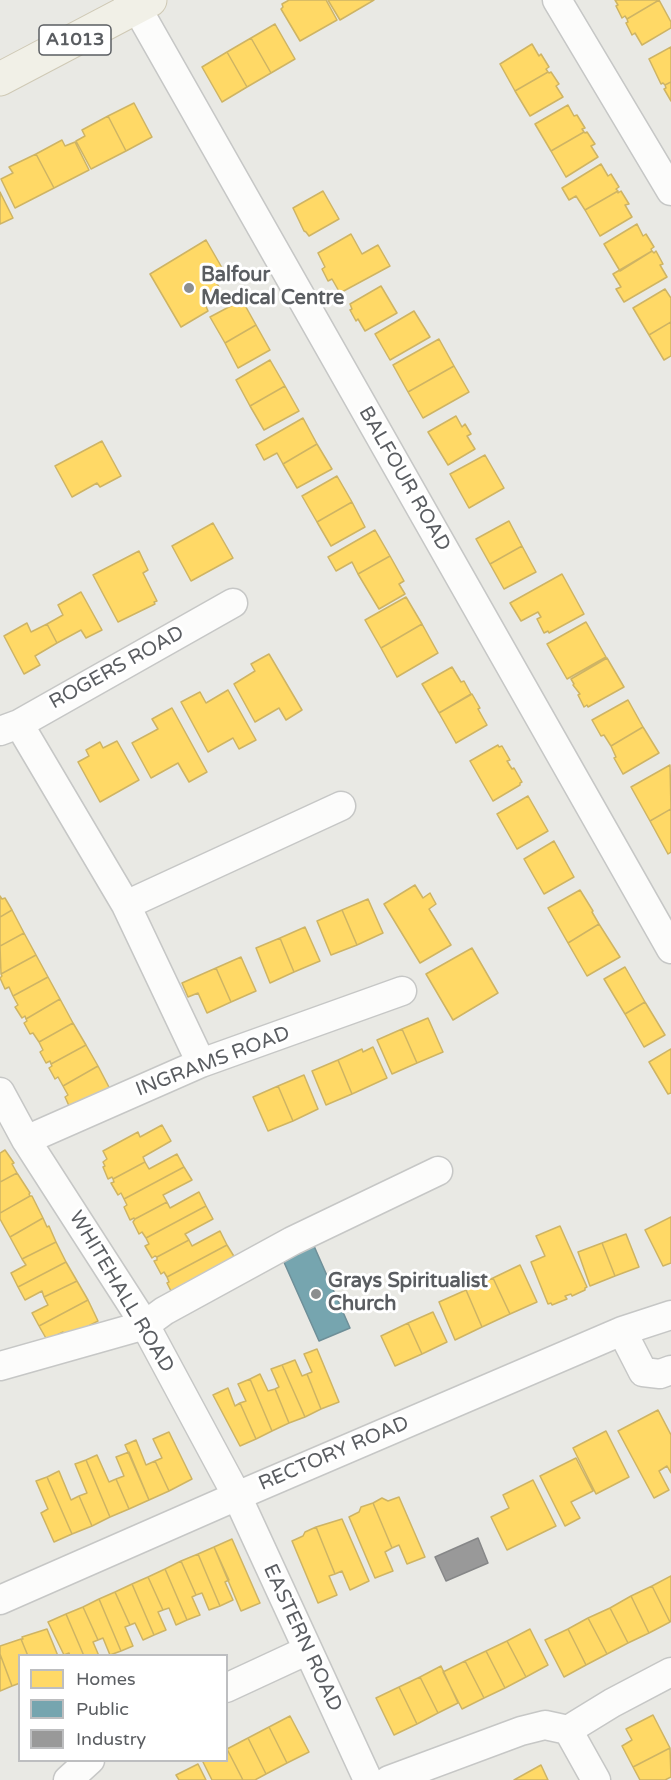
<!DOCTYPE html>
<style>
body{margin:0}
#map{position:relative;width:671px;height:1780px;overflow:hidden;background:#e9e9e4;font-family:"Varela Round",sans-serif}
canvas{display:block}
.legend{position:absolute;left:18px;top:1654px;width:210px;height:108px;box-sizing:border-box;background:#fff;border:2px solid #bdbec0;margin:0;padding:8px 10px;list-style:none;font-size:18px;color:#5a5d61}
.legend li{display:flex;align-items:center;gap:12px;height:30px}
.legend b{width:30px;border:2px solid #bdbec0}
</style>
<div id="map">
<canvas width="671" height="1780"></canvas>
<ul class="legend">
<li><b style="height:16px;background:#ffd966"></b>Homes</li>
<li><b style="height:16px;background:#76a5af"></b>Public</li>
<li><b style="height:16px;background:#999"></b>Industry</li>
</ul>
</div>
<script>
const g = document.querySelector('canvas').getContext('2d');
g.lineJoin = 'round';
function fill(path, color) {
  g.fillStyle = color;
  g.fill(path, 'evenodd');
}
function poly(rows) {
  const path = new Path2D();
  for (const r of rows) {
    path.moveTo(r[0], r[1]);
    for (let i = 2; i < r.length; i += 2) path.lineTo(r[i], r[i + 1]);
  }
  return path;
}
function stroke(path, color, width, dash) {
  g.strokeStyle = color;
  g.lineWidth = width;
  g.lineCap = dash ? 'butt' : 'round';
  g.setLineDash(dash || []);
  g.stroke(path);
}
function label(font, color, halo, rows, align = 'center') {
  g.font = font + ' "Varela Round",sans-serif';
  g.lineWidth = 6;
  g.setLineDash([]);
  g.textBaseline = 'middle';
  g.strokeStyle = halo;
  g.fillStyle = color;
  for (const [text, x, y, turn = 0] of rows) {
    g.save();
    g.translate(x, y);
    g.rotate((+turn || 0) * Math.PI / 180);
    g.textAlign = isNaN(turn) ? turn : align;
    if (halo) g.strokeText(text, 0, 0);
    g.fillText(text, 0, 0);
    g.restore();
  }
}
const homes = poly([
 [289,0,326,0,337,20,300,41,281,9,283,7,282,4,289,0],
 [328,0,374,0,340,20,328,0],
 [615,0,659,0,627,19,625,16,622,18,616,6,618,5,615,0],
 [659,0,671,22,671,28,642,45,635,33,632,35,626,23,628,22,627,19,659,0],
 [275,24,295,59,271,73,251,38,275,24],
 [251,38,271,73,247,87,227,52,251,38],
 [532,44,539,56,541,54,549,67,546,69,548,72,515,91,500,64,532,44],
 [671,47,671,82,665,85,663,83,661,84,649,59,671,47],
 [227,52,247,87,222,102,202,67,227,52],
 [548,72,549,73,551,72,559,84,556,86,563,97,530,116,515,91,548,72],
 [671,82,671,101,664,89,666,88,665,85,671,82],
 [134,103,152,137,126,151,108,116,134,103],
 [568,105,574,116,577,115,585,128,582,129,584,132,551,151,535,124,568,105],
 [108,116,126,151,91,169,76,141,85,136,82,130,108,116],
 [584,132,585,133,587,132,595,144,591,146,598,157,566,177,551,151,584,132],
 [62,140,65,146,75,142,89,170,54,188,36,154,62,140],
 [36,154,54,188,15,208,1,179,13,173,9,167,36,154],
 [601,164,608,176,611,174,619,187,616,189,618,191,585,210,576,196,569,200,562,188,601,164],
 [323,191,339,219,309,236,306,232,304,231,293,208,323,191],
 [618,191,618,193,621,191,629,204,625,205,632,217,600,236,585,210,618,191],
 [0,192,13,218,0,224,0,192],
 [637,224,643,236,646,234,654,247,651,249,652,251,620,271,604,244,637,224],
 [351,234,362,254,378,245,390,266,340,293,332,279,328,281,322,269,325,267,318,253,351,234],
 [206,240,225,273,220,275,222,278,216,282,223,294,205,304,208,311,181,327,150,274,206,240],
 [652,251,654,253,656,251,663,264,660,265,667,277,624,302,616,289,621,287,613,274,652,251],
 [381,286,397,313,365,331,358,319,356,321,350,310,352,309,350,304,381,286],
 [665,289,671,298,671,322,649,335,633,308,665,289],
 [242,300,256,325,225,343,210,317,242,300],
 [414,311,430,337,390,360,375,334,414,311],
 [671,322,671,356,664,360,649,335,671,322],
 [256,325,270,350,238,368,225,343,256,325],
 [439,339,454,366,408,392,393,365,439,339],
 [270,360,285,386,250,406,236,380,270,360],
 [454,366,469,392,423,418,408,392,454,366],
 [285,386,299,411,264,430,250,406,285,386],
 [456,416,462,427,465,424,471,434,467,436,475,449,448,465,428,432,456,416],
 [303,418,317,444,283,464,277,453,264,460,256,445,303,418],
 [102,441,121,476,100,487,97,483,72,497,55,466,102,441],
 [317,444,332,469,297,488,283,464,317,444],
 [485,455,504,488,469,508,450,474,485,455],
 [337,476,352,502,317,522,302,496,337,476],
 [352,502,365,527,331,546,317,522,352,502],
 [509,521,522,546,490,564,476,539,509,521],
 [213,523,233,558,191,581,172,546,213,523],
 [375,530,390,556,358,574,352,562,336,571,328,557,375,530],
 [522,546,536,572,504,589,490,564,522,546],
 [139,551,148,570,143,573,157,601,154,602,155,604,118,622,93,575,139,551],
 [390,556,404,581,399,584,405,594,379,609,358,574,390,556],
 [562,574,584,614,549,633,548,631,544,633,537,619,541,617,538,612,521,621,510,603,562,574],
 [81,592,102,630,86,638,81,630,57,643,47,624,63,615,58,605,81,592],
 [406,597,422,624,381,648,365,620,406,597],
 [586,622,606,657,567,679,547,644,586,622],
 [27,623,31,632,47,624,57,643,35,656,40,665,24,674,4,636,27,623],
 [422,624,438,653,397,677,381,648,422,624],
 [269,654,302,710,286,720,279,708,255,722,234,684,255,671,251,664,269,654],
 [607,658,624,687,588,707,587,705,584,707,578,695,580,694,573,685,574,684,571,679,607,658],
 [452,667,461,682,464,681,471,694,439,713,422,684,452,667],
 [228,690,256,740,239,749,233,738,208,752,181,702,200,692,206,703,228,690],
 [472,694,480,708,478,709,487,725,456,743,439,713,472,694],
 [628,700,643,727,611,746,604,735,601,736,592,720,628,700],
 [172,708,207,772,189,782,178,763,151,778,132,743,158,729,152,719,172,708],
 [643,727,659,753,623,774,614,758,616,757,611,746,643,727],
 [117,741,139,780,100,802,78,762,89,756,86,750,100,742,103,748,117,741],
 [498,745,499,747,502,746,510,760,507,761,512,769,514,768,522,782,520,783,520,785,493,801,470,761,498,745],
 [670,765,671,809,650,821,631,787,670,765],
 [528,796,548,831,517,849,497,814,528,796],
 [671,809,671,852,668,854,650,821,671,809],
 [554,841,574,877,544,894,524,859,554,841],
 [415,885,423,898,430,893,436,904,429,909,451,945,420,963,384,904,415,885],
 [580,890,593,911,592,912,599,924,568,943,548,908,580,890],
 [0,896,2,899,5,898,12,910,0,917,0,896],
 [368,899,383,933,357,945,342,910,368,899],
 [12,910,24,933,0,946,0,917,12,910],
 [342,910,357,945,331,955,317,921,342,910],
 [599,924,620,957,587,976,568,943,599,924],
 [305,927,320,961,294,972,280,938,305,927],
 [24,933,36,955,1,974,0,946,24,933],
 [280,938,294,972,270,983,256,948,280,938],
 [472,948,498,993,453,1020,426,974,472,948],
 [36,955,48,977,13,996,9,987,5,989,0,978,2,976,1,974,36,955],
 [241,957,256,991,231,1002,216,968,241,957],
 [625,967,645,1002,625,1014,604,979,625,967],
 [216,968,231,1002,207,1013,198,993,188,997,182,983,216,968],
 [48,977,60,999,26,1019,25,1016,22,1018,15,1007,18,1005,13,996,48,977],
 [60,999,73,1023,39,1042,33,1033,30,1034,24,1023,27,1021,26,1019,60,999],
 [645,1002,665,1035,644,1047,625,1014,645,1002],
 [428,1018,443,1052,417,1063,402,1029,428,1018],
 [73,1023,86,1045,51,1064,50,1061,46,1063,40,1052,43,1050,39,1042,73,1023],
 [402,1029,417,1063,392,1074,377,1040,402,1029],
 [86,1045,98,1066,63,1086,58,1077,55,1079,49,1068,52,1066,51,1064,86,1045],
 [373,1047,387,1078,352,1094,338,1060,362,1049,363,1052,373,1047],
 [671,1049,671,1093,668,1094,649,1062,671,1049],
 [338,1060,352,1094,326,1105,312,1071,338,1060],
 [98,1066,111,1091,70,1108,65,1097,68,1095,63,1086,98,1066],
 [304,1075,318,1109,293,1121,278,1086,304,1075],
 [278,1086,293,1121,268,1131,253,1097,278,1086],
 [162,1125,171,1141,143,1157,145,1162,113,1179,112,1177,108,1179,103,1167,105,1166,103,1162,107,1159,103,1151,138,1132,140,1137,162,1125],
 [5,1150,14,1163,12,1164,17,1173,0,1182,0,1153,5,1150],
 [177,1154,184,1167,124,1199,121,1193,118,1195,111,1183,114,1182,113,1179,145,1162,149,1169,177,1154],
 [184,1167,192,1180,163,1195,167,1202,135,1219,134,1218,130,1220,124,1207,127,1205,124,1199,184,1167],
 [17,1173,30,1193,29,1194,30,1196,0,1213,0,1182,17,1173],
 [199,1192,206,1206,146,1238,142,1232,139,1234,133,1222,135,1219,167,1202,170,1208,199,1192],
 [30,1196,32,1196,43,1218,10,1237,0,1219,0,1213,30,1196],
 [206,1206,213,1219,185,1234,189,1240,157,1257,155,1256,152,1258,145,1246,149,1244,146,1238,206,1206],
 [671,1217,671,1263,663,1266,645,1230,671,1217],
 [43,1218,47,1227,49,1226,56,1242,22,1259,10,1237,43,1218],
 [560,1226,587,1287,585,1288,585,1290,572,1296,571,1294,565,1296,567,1299,552,1305,551,1303,548,1304,531,1262,545,1256,536,1236,560,1226],
 [220,1231,227,1245,167,1277,164,1272,161,1274,154,1261,157,1260,157,1257,189,1240,192,1246,220,1231],
 [626,1234,639,1267,615,1276,602,1243,626,1234],
 [56,1242,66,1262,18,1287,11,1273,26,1265,22,1259,56,1242],
 [602,1243,615,1276,590,1286,578,1252,602,1243],
 [227,1245,235,1258,174,1297,167,1283,169,1282,167,1277,227,1245],
 [66,1262,77,1281,44,1297,42,1291,25,1300,18,1287,66,1262],
 [520,1265,537,1302,510,1314,493,1278,520,1265],
 [493,1278,510,1314,482,1327,466,1290,493,1278],
 [77,1281,88,1300,39,1326,32,1313,48,1305,44,1297,77,1281],
 [466,1290,482,1327,455,1340,439,1302,466,1290],
 [88,1300,98,1321,66,1338,63,1332,47,1340,39,1326,88,1300],
 [433,1312,447,1342,422,1354,408,1323,433,1312],
 [408,1323,422,1354,395,1366,381,1336,408,1323],
 [317,1349,339,1402,321,1409,307,1374,312,1372,304,1354,317,1349],
 [295,1360,302,1376,307,1374,321,1409,305,1417,282,1365,295,1360],
 [282,1365,305,1417,289,1423,275,1389,279,1387,271,1369,282,1365],
 [260,1374,268,1391,275,1389,289,1423,272,1431,250,1379,260,1374],
 [250,1379,272,1431,256,1439,240,1403,246,1401,238,1384,250,1379],
 [228,1388,235,1406,240,1403,256,1439,240,1446,213,1395,228,1388],
 [658,1410,671,1435,671,1473,667,1466,659,1471,669,1490,654,1498,618,1431,658,1410],
 [606,1431,629,1477,596,1494,573,1448,606,1431],
 [169,1432,192,1479,169,1491,155,1461,162,1458,153,1439,169,1432],
 [136,1440,146,1465,155,1461,169,1491,149,1500,125,1445,136,1440],
 [129,1452,149,1500,129,1509,116,1479,124,1476,116,1457,129,1452],
 [97,1455,109,1482,116,1479,129,1509,110,1517,86,1460,97,1455],
 [576,1458,593,1491,571,1502,580,1518,565,1526,540,1476,576,1458],
 [86,1460,110,1517,92,1526,79,1496,87,1493,75,1464,86,1460],
 [59,1471,71,1500,79,1496,92,1526,72,1534,47,1477,59,1471],
 [47,1477,72,1534,54,1542,41,1513,48,1509,36,1481,47,1477],
 [533,1480,556,1526,507,1550,491,1517,509,1508,503,1495,533,1480],
 [399,1497,425,1557,407,1564,399,1545,392,1548,373,1503,382,1498,388,1501,399,1497],
 [373,1503,392,1548,385,1552,393,1571,375,1578,349,1517,359,1512,361,1507,373,1503],
 [342,1519,369,1581,350,1590,342,1571,335,1574,316,1527,342,1519],
 [316,1527,335,1574,329,1576,337,1595,318,1603,292,1541,303,1536,305,1532,316,1527],
 [232,1539,260,1603,241,1611,214,1547,232,1539],
 [214,1547,229,1580,225,1582,233,1600,220,1606,198,1554,214,1547],
 [198,1554,220,1606,209,1610,202,1593,196,1595,181,1561,198,1554],
 [181,1561,196,1595,192,1597,200,1615,187,1620,165,1569,181,1561],
 [165,1569,187,1620,176,1625,169,1608,163,1610,148,1577,165,1569],
 [671,1576,671,1621,670,1622,652,1586,671,1576],
 [148,1577,163,1610,158,1612,166,1630,154,1635,132,1584,148,1577],
 [132,1584,154,1635,143,1640,135,1623,130,1625,115,1592,132,1584],
 [652,1586,670,1622,649,1633,631,1596,652,1586],
 [115,1592,130,1625,125,1627,133,1646,121,1651,99,1599,115,1592],
 [631,1596,649,1633,628,1643,610,1608,631,1596],
 [99,1599,121,1651,110,1655,103,1638,98,1640,83,1607,99,1599],
 [83,1607,98,1640,93,1642,99,1656,84,1656,66,1614,83,1607],
 [610,1608,628,1643,607,1654,588,1618,610,1608],
 [66,1614,84,1656,70,1656,69,1653,64,1655,48,1622,66,1614],
 [588,1618,607,1654,586,1665,568,1629,588,1618],
 [47,1629,58,1656,28,1656,21,1639,23,1639,22,1637,47,1629],
 [530,1629,548,1665,526,1677,507,1641,530,1629],
 [568,1629,586,1665,564,1677,545,1640,568,1629],
 [21,1639,28,1656,20,1656,20,1683,12,1686,0,1654,0,1646,21,1639],
 [507,1641,526,1677,505,1688,486,1651,507,1641],
 [486,1651,505,1688,484,1698,465,1661,486,1651],
 [0,1654,12,1686,0,1691,0,1654],
 [465,1661,484,1698,462,1709,443,1672,465,1661],
 [441,1666,458,1703,438,1713,420,1677,441,1666],
 [420,1677,438,1713,417,1724,399,1687,420,1677],
 [399,1687,417,1724,394,1735,376,1698,399,1687],
 [653,1715,670,1748,633,1767,622,1746,632,1740,626,1729,653,1715],
 [290,1716,309,1752,287,1763,269,1727,290,1716],
 [269,1727,287,1763,266,1774,248,1738,269,1727],
 [248,1738,266,1774,255,1780,243,1780,227,1749,248,1738],
 [670,1748,671,1777,665,1780,640,1780,633,1767,670,1748],
 [227,1749,243,1780,212,1780,203,1762,206,1760,226,1760,227,1749],
 [198,1764,206,1780,179,1780,176,1775,198,1764],
 [541,1765,548,1780,514,1780,541,1765]
]);
const public = poly([
 [314,1246,350,1328,319,1341,283,1260,314,1246]
]);
const industry = poly([
 [478,1538,488,1563,446,1581,435,1557,478,1538]
]);
const minor = poly([
 [128,0,137,8,671,949],
 [557,0,671,191],
 [19,724,126,905,201,1063],
 [0,731,19,724,233,603],
 [126,905,341,806],
 [0,1092,26,1140,145,1325,237,1496,368,1780],
 [26,1140,201,1063,402,991],
 [622,1331,643,1372,660,1374,671,1370],
 [0,1366,145,1325,164,1311,292,1241,438,1171],
 [0,1600,237,1496,622,1331,671,1315],
 [226,1688,308,1650],
 [568,1730,596,1780],
 [68,1780,90,1760],
 [389,1780,521,1731,545,1725,568,1730,612,1703,671,1672]
]);
const major = poly([
 [0,79,150,0]
]);
const markers = [
 [189,288,6,"#8c8e8f"],
 [316,1294,6,"#8c8e8f"]
];
const shields = [
 [75,40,72]
];
const shieldNames = [
 ["A1013",75,40]
];
const poiNames = [
 ["Balfour",201,276],
 ["Medical Centre",201,299],
 ["Grays Spiritualist",328,1282],
 ["Church",328,1305]
];
const streetNames = [
 ["BALFOUR ROAD",404,479,60],
 ["ROGERS ROAD",117,668,-29],
 ["INGRAMS ROAD",213,1062,-21],
 ["WHITEHALL ROAD",121,1292,59],
 ["RECTORY ROAD",334,1454,-23],
 ["EASTERN ROAD",302,1638,65]
];
fill(homes, '#ffd966');
stroke(homes, '#ceb464', 1.5);
fill(public, '#76a5af');
stroke(public, '#6e8f98', 1.5);
fill(industry, '#999');
stroke(industry, '#868788', 1.5);
stroke(minor, '#c6c7c6', 31);
stroke(major, '#cfc9b5', 35);
stroke(minor, '#fcfcfb', 28);
stroke(major, '#f1f0e7', 33);
for (const [x, y, r, color] of markers) {
  const dot = new Path2D();
  dot.arc(x, y, r, 0, 2 * Math.PI);
  g.fillStyle = color;
  g.fill(dot);
  stroke(dot, '#fff', 2);
}
for (const [x, y, w] of shields) {
  const box = new Path2D();
  box.roundRect(x - w / 2, y - 15, w, 30, 4.5);
  g.fillStyle = '#fff';
  g.fill(box);
  stroke(box, '#5a5d61', 1.5);
}
label('bold 18px', '#5a5d61', null, shieldNames);
label('bold 20px', '#5a5d61', '#fff', poiNames, 'left');
label('20px', '#5a5d61', '#fff', streetNames);
</script>
